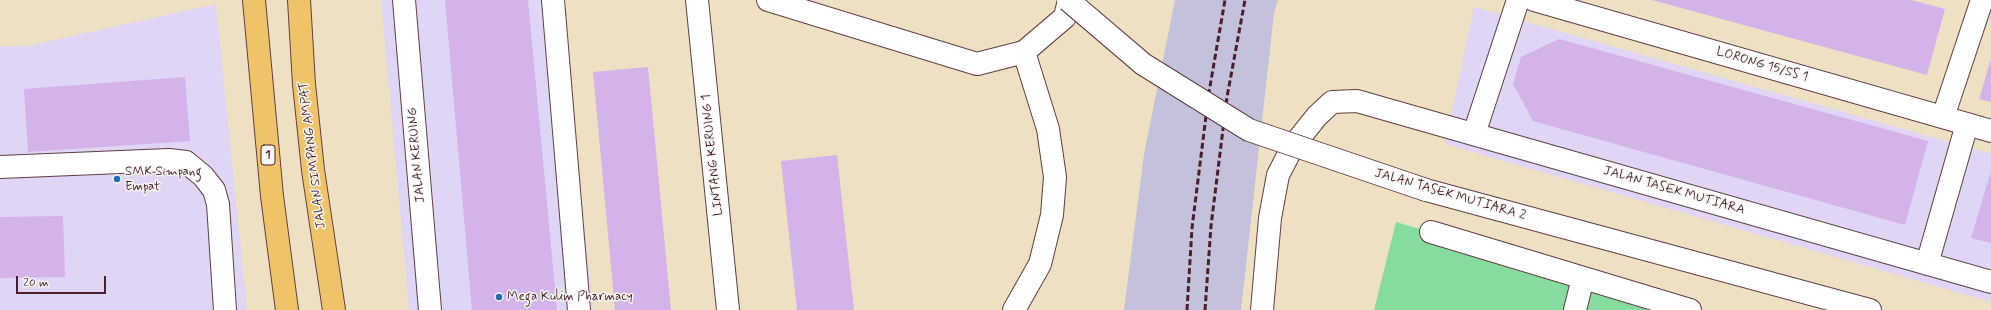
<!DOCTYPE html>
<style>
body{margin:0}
#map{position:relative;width:1991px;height:310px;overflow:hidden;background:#eee1c3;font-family:Mynerve,sans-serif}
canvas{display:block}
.scale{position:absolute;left:16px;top:276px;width:90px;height:18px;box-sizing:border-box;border:2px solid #4a1f2b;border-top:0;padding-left:5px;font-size:12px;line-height:14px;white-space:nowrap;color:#4a1f2b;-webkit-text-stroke:3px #f6f6f2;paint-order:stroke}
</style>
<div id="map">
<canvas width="1991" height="310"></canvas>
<div class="scale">20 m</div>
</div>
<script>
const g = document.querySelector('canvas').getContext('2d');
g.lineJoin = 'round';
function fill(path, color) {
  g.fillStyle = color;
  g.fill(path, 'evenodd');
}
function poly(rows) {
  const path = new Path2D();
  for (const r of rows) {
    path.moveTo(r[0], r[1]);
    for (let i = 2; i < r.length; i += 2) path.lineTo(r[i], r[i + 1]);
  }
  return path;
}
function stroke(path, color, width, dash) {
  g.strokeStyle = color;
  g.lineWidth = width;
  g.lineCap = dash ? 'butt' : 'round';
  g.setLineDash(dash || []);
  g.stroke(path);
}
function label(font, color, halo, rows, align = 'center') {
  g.font = font + ' Mynerve,sans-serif';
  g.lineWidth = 3;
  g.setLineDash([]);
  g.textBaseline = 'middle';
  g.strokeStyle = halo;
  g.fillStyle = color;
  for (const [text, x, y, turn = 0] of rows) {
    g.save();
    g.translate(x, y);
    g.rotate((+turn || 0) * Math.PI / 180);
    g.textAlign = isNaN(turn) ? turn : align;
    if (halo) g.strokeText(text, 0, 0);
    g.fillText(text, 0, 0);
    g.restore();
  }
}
const built = poly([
 [381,0,562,0,593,310,409,310],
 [216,4,247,310,0,310,0,47,32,45],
 [1474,7,1991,154,1991,302,1445,144]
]);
const industrial = poly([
 [1175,0,1278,0,1274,13,1241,310,1124,310,1144,154]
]);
const green = poly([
 [1396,222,1700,310,1374,310]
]);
const building = poly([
 [445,0,528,0,557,310,472,310],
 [1652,0,1911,0,1945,9,1927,75],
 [1559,39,1928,141,1905,225,1533,121,1513,84,1521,57],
 [1991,59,1991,102,1979,99],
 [648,67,671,310,615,310,593,72],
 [185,77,190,141,28,152,24,89],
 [837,155,854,310,797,310,781,161],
 [1991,171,1991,243,1971,238],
 [63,216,65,277,0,278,0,217]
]);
const minor = poly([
 [404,0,430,310],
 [553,0,579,310],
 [697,0,728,310],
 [768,0,977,64,1024,52,1065,17,1069,0],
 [1534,0,1991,131],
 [1943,117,1982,0],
 [1474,134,1518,0],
 [0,167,169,160,186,162,203,176,214,190,218,204,225,310],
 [1426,190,1870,310],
 [1431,232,1690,310],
 [1927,264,1967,124],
 [1014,310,1040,264,1052,215,1055,177,1048,129,1024,52],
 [1262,310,1270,218,1278,175,1293,146,1317,116,1332,102,1357,101,1991,282],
 [1575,310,1583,278]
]);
const highway = poly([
 [254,0,272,196,287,310],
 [299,0,304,84,313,170,334,310]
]);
const rail = poly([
 [1187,310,1192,228,1209,92,1225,0],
 [1205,310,1211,226,1227,97,1245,0]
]);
const minorBridge = poly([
 [1068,0,1143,64,1249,130,1426,190]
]);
const markers = [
 [117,179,4,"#1f6fb2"],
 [499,297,4,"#1f6fb2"]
];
const shields = [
 [268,155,14]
];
const shieldNames = [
 ["1",268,155]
];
const streetNames = [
 ["LORONG 15/SS 1",1762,65,16],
 ["JALAN SIMPANG AMPAT",313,155,-97],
 ["JALAN KERUING",417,155,-95],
 ["LINTANG KERUING 1",713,155,-96],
 ["JALAN TASEK MUTIARA",1674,191,16],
 ["JALAN TASEK MUTIARA 2",1450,195,16]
];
const poiNames = [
 ["SMK Simpang",125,172],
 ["Empat",125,187],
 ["Mega Kulim Pharmacy",507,297]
];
fill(built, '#dfd5f5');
fill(industrial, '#c3c1db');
fill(green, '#86dc9f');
fill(building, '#d3b3ea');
stroke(minor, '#633c42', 24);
stroke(highway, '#633c42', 24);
stroke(minor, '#fff', 22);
stroke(highway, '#efc469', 22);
stroke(rail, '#4a1f2b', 3, [6, 3]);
stroke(minorBridge, '#633c42', 24, []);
stroke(minorBridge, '#fff', 22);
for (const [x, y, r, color] of markers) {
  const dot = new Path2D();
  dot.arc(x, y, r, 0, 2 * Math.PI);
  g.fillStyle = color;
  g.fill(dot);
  stroke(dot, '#f6f6f2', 1.5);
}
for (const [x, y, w] of shields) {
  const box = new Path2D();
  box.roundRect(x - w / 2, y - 10, w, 20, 3);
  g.fillStyle = '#f6f6f2';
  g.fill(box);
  stroke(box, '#4a1f2b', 1);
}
label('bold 12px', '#4a1f2b', null, shieldNames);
label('13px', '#4a1f2b', '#f6f6f2', streetNames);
label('13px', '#4a1f2b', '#f6f6f2', poiNames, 'left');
</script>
